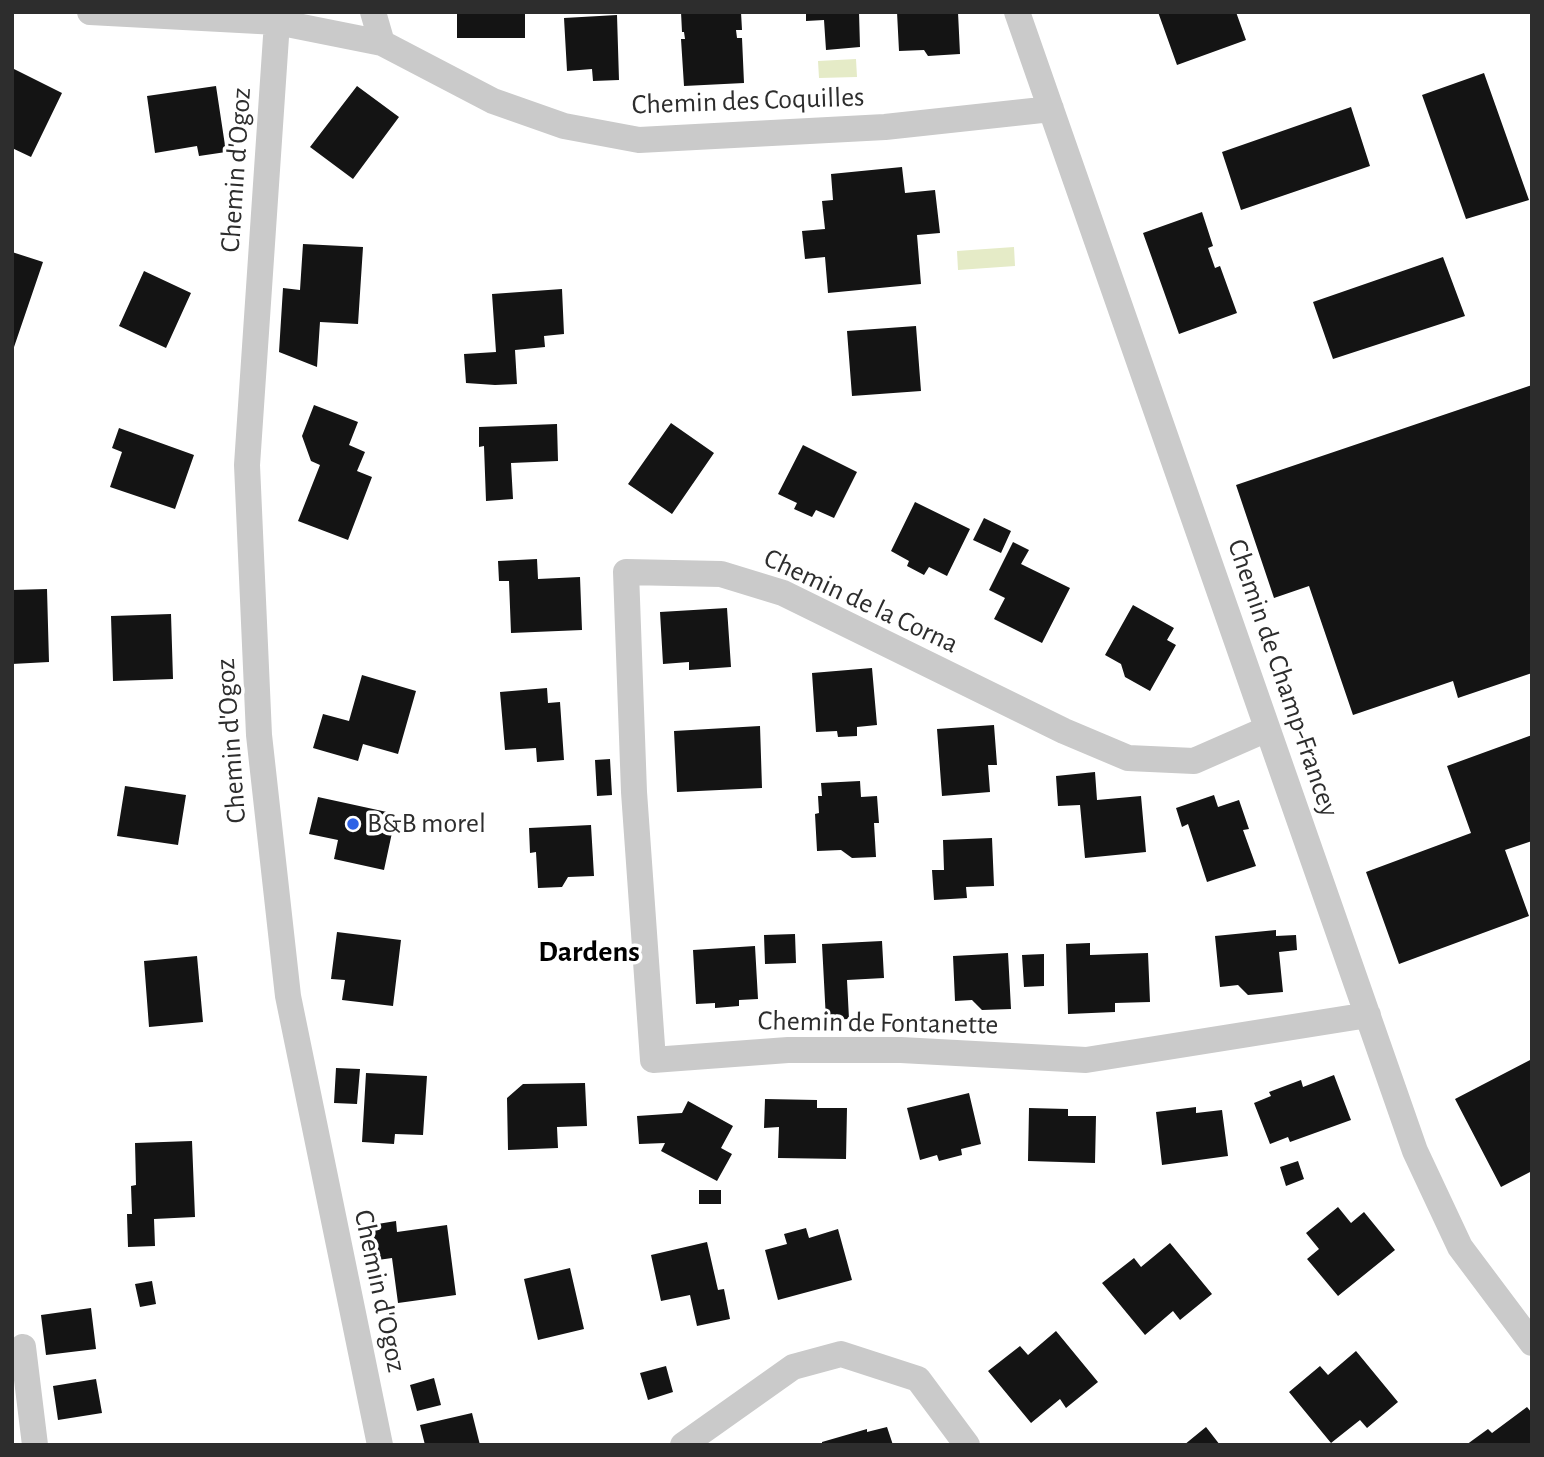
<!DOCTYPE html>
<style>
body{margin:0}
#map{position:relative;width:1544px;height:1457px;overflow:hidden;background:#fff;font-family:"Alegreya Sans",sans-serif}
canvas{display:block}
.frame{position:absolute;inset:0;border:14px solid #2d2d2d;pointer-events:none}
</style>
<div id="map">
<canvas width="1544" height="1457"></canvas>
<div class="frame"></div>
</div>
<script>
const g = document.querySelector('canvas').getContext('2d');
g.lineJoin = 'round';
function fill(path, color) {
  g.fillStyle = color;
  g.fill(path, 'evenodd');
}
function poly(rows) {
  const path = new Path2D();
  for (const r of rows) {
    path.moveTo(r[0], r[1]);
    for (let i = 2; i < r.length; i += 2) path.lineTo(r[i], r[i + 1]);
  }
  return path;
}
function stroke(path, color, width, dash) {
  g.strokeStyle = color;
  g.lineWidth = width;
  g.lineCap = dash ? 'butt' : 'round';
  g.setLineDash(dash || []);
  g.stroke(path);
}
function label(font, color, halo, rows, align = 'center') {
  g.font = font + ' "Alegreya Sans",sans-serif';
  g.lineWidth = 7;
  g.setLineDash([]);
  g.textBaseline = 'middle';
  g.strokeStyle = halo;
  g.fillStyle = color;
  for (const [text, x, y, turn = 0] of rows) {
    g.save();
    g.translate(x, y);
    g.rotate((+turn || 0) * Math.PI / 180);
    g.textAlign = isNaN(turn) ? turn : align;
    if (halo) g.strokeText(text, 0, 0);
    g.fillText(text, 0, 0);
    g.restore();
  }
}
const water = poly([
 [856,59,857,77,819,78,818,61],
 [1014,247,1015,266,958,270,957,251]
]);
const building = poly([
 [457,12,525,12,525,38,457,38],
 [681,12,741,12,742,30,736,30,737,38,742,38,744,83,684,86,681,39,685,39,684,32,682,32],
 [806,12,859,12,860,47,826,50,824,20,806,21],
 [897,12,958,12,960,54,928,56,924,50,899,51],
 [1158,12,1236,12,1246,40,1177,65],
 [617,15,619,80,593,81,592,69,567,71,564,18],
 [12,68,62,93,31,157,12,148],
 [1484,73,1529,200,1466,219,1422,95],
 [216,86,226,152,199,156,197,146,155,153,147,96],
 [357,86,399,117,353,179,310,147],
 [1351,107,1370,166,1241,210,1222,152],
 [902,167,905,193,935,190,940,233,917,235,921,284,828,293,825,257,805,259,802,231,825,229,822,201,833,200,831,174],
 [1202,212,1213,246,1208,248,1215,268,1220,266,1237,313,1179,334,1143,233],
 [303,244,363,247,358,324,320,322,317,367,279,352,283,288,300,290],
 [12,252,43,262,13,350,12,350],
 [1443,257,1465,316,1333,359,1313,302],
 [144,271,191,293,166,348,119,326],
 [562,289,564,334,544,336,545,347,515,350,517,384,495,385,466,383,464,354,496,352,492,294],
 [916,326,921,391,852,396,847,331],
 [1532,385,1532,673,1458,698,1453,681,1353,715,1309,586,1274,598,1236,485],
 [314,405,358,422,349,445,365,452,357,471,372,477,348,540,298,521,320,465,311,461,302,436],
 [671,423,714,453,672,514,628,484],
 [557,424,558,461,511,463,513,499,486,501,484,446,479,447,479,427],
 [119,428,194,455,175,509,110,487,122,452,112,448],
 [803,445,857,472,834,518,816,510,812,517,794,509,797,503,778,494],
 [915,502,970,529,947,576,929,567,924,575,907,566,909,561,891,551],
 [984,518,1011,531,1001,553,973,540],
 [1013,542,1029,550,1021,564,1070,588,1042,643,994,619,1005,598,989,590],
 [537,559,538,579,580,577,582,630,511,633,509,581,499,581,498,561],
 [47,589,49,662,12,664,12,590],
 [1133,605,1174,628,1167,640,1176,645,1150,691,1125,677,1121,664,1105,655],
 [727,608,731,667,689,670,689,662,663,664,660,612],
 [171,614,173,679,113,681,111,616],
 [872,668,877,725,857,727,857,736,838,737,837,731,816,732,812,673],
 [362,675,416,691,398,754,363,744,358,761,313,748,323,714,349,721],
 [547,688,548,703,560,702,564,760,537,762,536,748,505,750,500,692],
 [994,725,997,765,988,765,990,792,942,796,937,729],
 [760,726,762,788,677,792,674,731],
 [1532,735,1532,841,1505,850,1529,916,1399,964,1366,872,1471,833,1447,766],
 [610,759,612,795,597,796,595,760],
 [1095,772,1097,800,1141,796,1146,852,1085,858,1080,805,1058,806,1056,776],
 [860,781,861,797,877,796,879,823,874,823,876,857,852,858,841,850,817,851,815,814,819,813,818,796,822,796,821,783],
 [125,786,186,795,178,845,117,836],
 [1214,795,1218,807,1239,800,1249,829,1243,830,1256,866,1207,882,1188,824,1182,827,1176,808],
 [318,797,396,814,384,870,334,859,338,840,309,834],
 [591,825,594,876,568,877,562,887,538,888,536,852,530,853,529,828],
 [992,838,994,886,966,887,967,898,934,900,932,870,944,870,943,840],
 [1276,930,1276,936,1296,935,1297,950,1279,952,1283,992,1248,995,1238,985,1220,987,1215,936],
 [337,932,401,940,393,1006,342,1000,345,980,331,979],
 [795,934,796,963,765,964,764,935],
 [882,941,884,978,847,980,849,1019,826,1020,822,944],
 [1090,943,1090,955,1148,953,1150,1002,1115,1003,1115,1012,1068,1014,1066,944],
 [755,946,758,999,739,1000,739,1006,715,1008,715,1003,696,1004,693,950],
 [1008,953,1011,1009,982,1010,972,1000,955,1001,953,956],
 [1044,954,1044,986,1024,987,1022,955],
 [197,956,203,1022,149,1027,144,961],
 [1532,1059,1532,1171,1501,1187,1455,1099],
 [336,1068,360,1069,357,1104,334,1103],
 [366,1073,427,1076,423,1135,395,1134,394,1144,362,1142],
 [1334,1075,1351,1120,1290,1142,1288,1137,1270,1144,1254,1103,1271,1096,1269,1092,1301,1080,1303,1087],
 [585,1083,587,1126,557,1127,558,1148,508,1150,507,1098,523,1084],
 [969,1093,981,1144,961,1149,962,1155,939,1161,937,1155,920,1160,907,1108],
 [765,1099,817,1100,817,1108,847,1108,846,1159,778,1158,779,1127,764,1128],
 [688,1101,733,1126,721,1148,732,1154,717,1181,661,1151,665,1143,639,1144,637,1116,682,1113],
 [1196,1107,1196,1113,1222,1110,1228,1156,1162,1165,1156,1112],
 [1029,1108,1068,1109,1068,1116,1096,1116,1095,1163,1028,1161],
 [192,1141,195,1217,154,1219,155,1246,128,1247,127,1214,132,1214,131,1186,136,1185,135,1143],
 [1298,1161,1304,1179,1286,1186,1280,1167],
 [699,1190,721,1190,721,1204,699,1204],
 [1338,1207,1351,1223,1364,1212,1395,1250,1338,1296,1307,1259,1319,1249,1306,1233],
 [396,1221,397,1232,447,1225,456,1295,398,1303,392,1258,364,1262,359,1227],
 [806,1228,809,1238,838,1229,852,1280,778,1300,765,1250,787,1244,784,1234],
 [707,1242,718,1290,724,1289,730,1319,697,1326,690,1295,661,1301,651,1255],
 [1170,1243,1212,1294,1180,1320,1173,1311,1145,1335,1102,1283,1134,1258,1141,1267],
 [570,1268,584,1329,538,1340,524,1279],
 [152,1281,156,1304,140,1307,135,1284],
 [91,1308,96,1349,46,1355,41,1315],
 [1056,1331,1098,1382,1066,1408,1060,1399,1031,1423,988,1371,1020,1346,1028,1355],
 [1356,1351,1398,1402,1367,1428,1360,1420,1331,1443,1289,1392,1320,1366,1328,1375],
 [666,1366,673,1392,648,1400,640,1373],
 [434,1378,441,1405,417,1411,410,1385],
 [96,1379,102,1413,58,1420,53,1386],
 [1527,1407,1532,1413,1532,1445,1466,1445,1488,1429,1492,1433],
 [472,1413,480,1445,425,1445,420,1425],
 [887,1427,893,1445,822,1445,822,1442,867,1429,867,1432],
 [1206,1427,1220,1445,1184,1445]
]);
const street = poly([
 [90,12,277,22,382,43,493,101,564,126,639,140,885,127,1051,109],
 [373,12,382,43],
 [1017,12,1415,1151,1460,1247,1532,1343],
 [277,22,247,465,259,735,288,996,380,1445],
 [1267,729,1194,761,1128,758,1064,731,783,593,721,574,626,572,634,792,653,1060,788,1050,901,1050,1086,1060,1368,1015],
 [23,1347,35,1445],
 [683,1445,793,1367,841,1354,918,1379,967,1445]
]);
const markers = [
 [353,824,7,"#2e62e6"]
];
const streetNames = [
 ["Chemin des Coquilles",748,101,-2],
 ["Chemin d'Ogoz",236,170,-86],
 ["Chemin de la Corna",861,601,25],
 ["Chemin de Champ-Francey",1283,678,71],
 ["Chemin d'Ogoz",231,741,-94],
 ["Chemin de Fontanette",878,1023,1],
 ["Chemin d'Ogoz",380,1291,78]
];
const poiNames = [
 ["B&B morel",367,824]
];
const neighbourhoodNames = [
 ["Dardens",589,952]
];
fill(water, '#e5ebc7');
fill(building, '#141414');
stroke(street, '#cacaca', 26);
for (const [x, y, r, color] of markers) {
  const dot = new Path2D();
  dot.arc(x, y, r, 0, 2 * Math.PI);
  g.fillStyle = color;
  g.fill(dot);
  stroke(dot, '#fff', 2.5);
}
label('28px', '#2d2d2d', '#fff', streetNames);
label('28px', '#2d2d2d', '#fff', poiNames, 'left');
label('bold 30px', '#000', '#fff', neighbourhoodNames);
</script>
